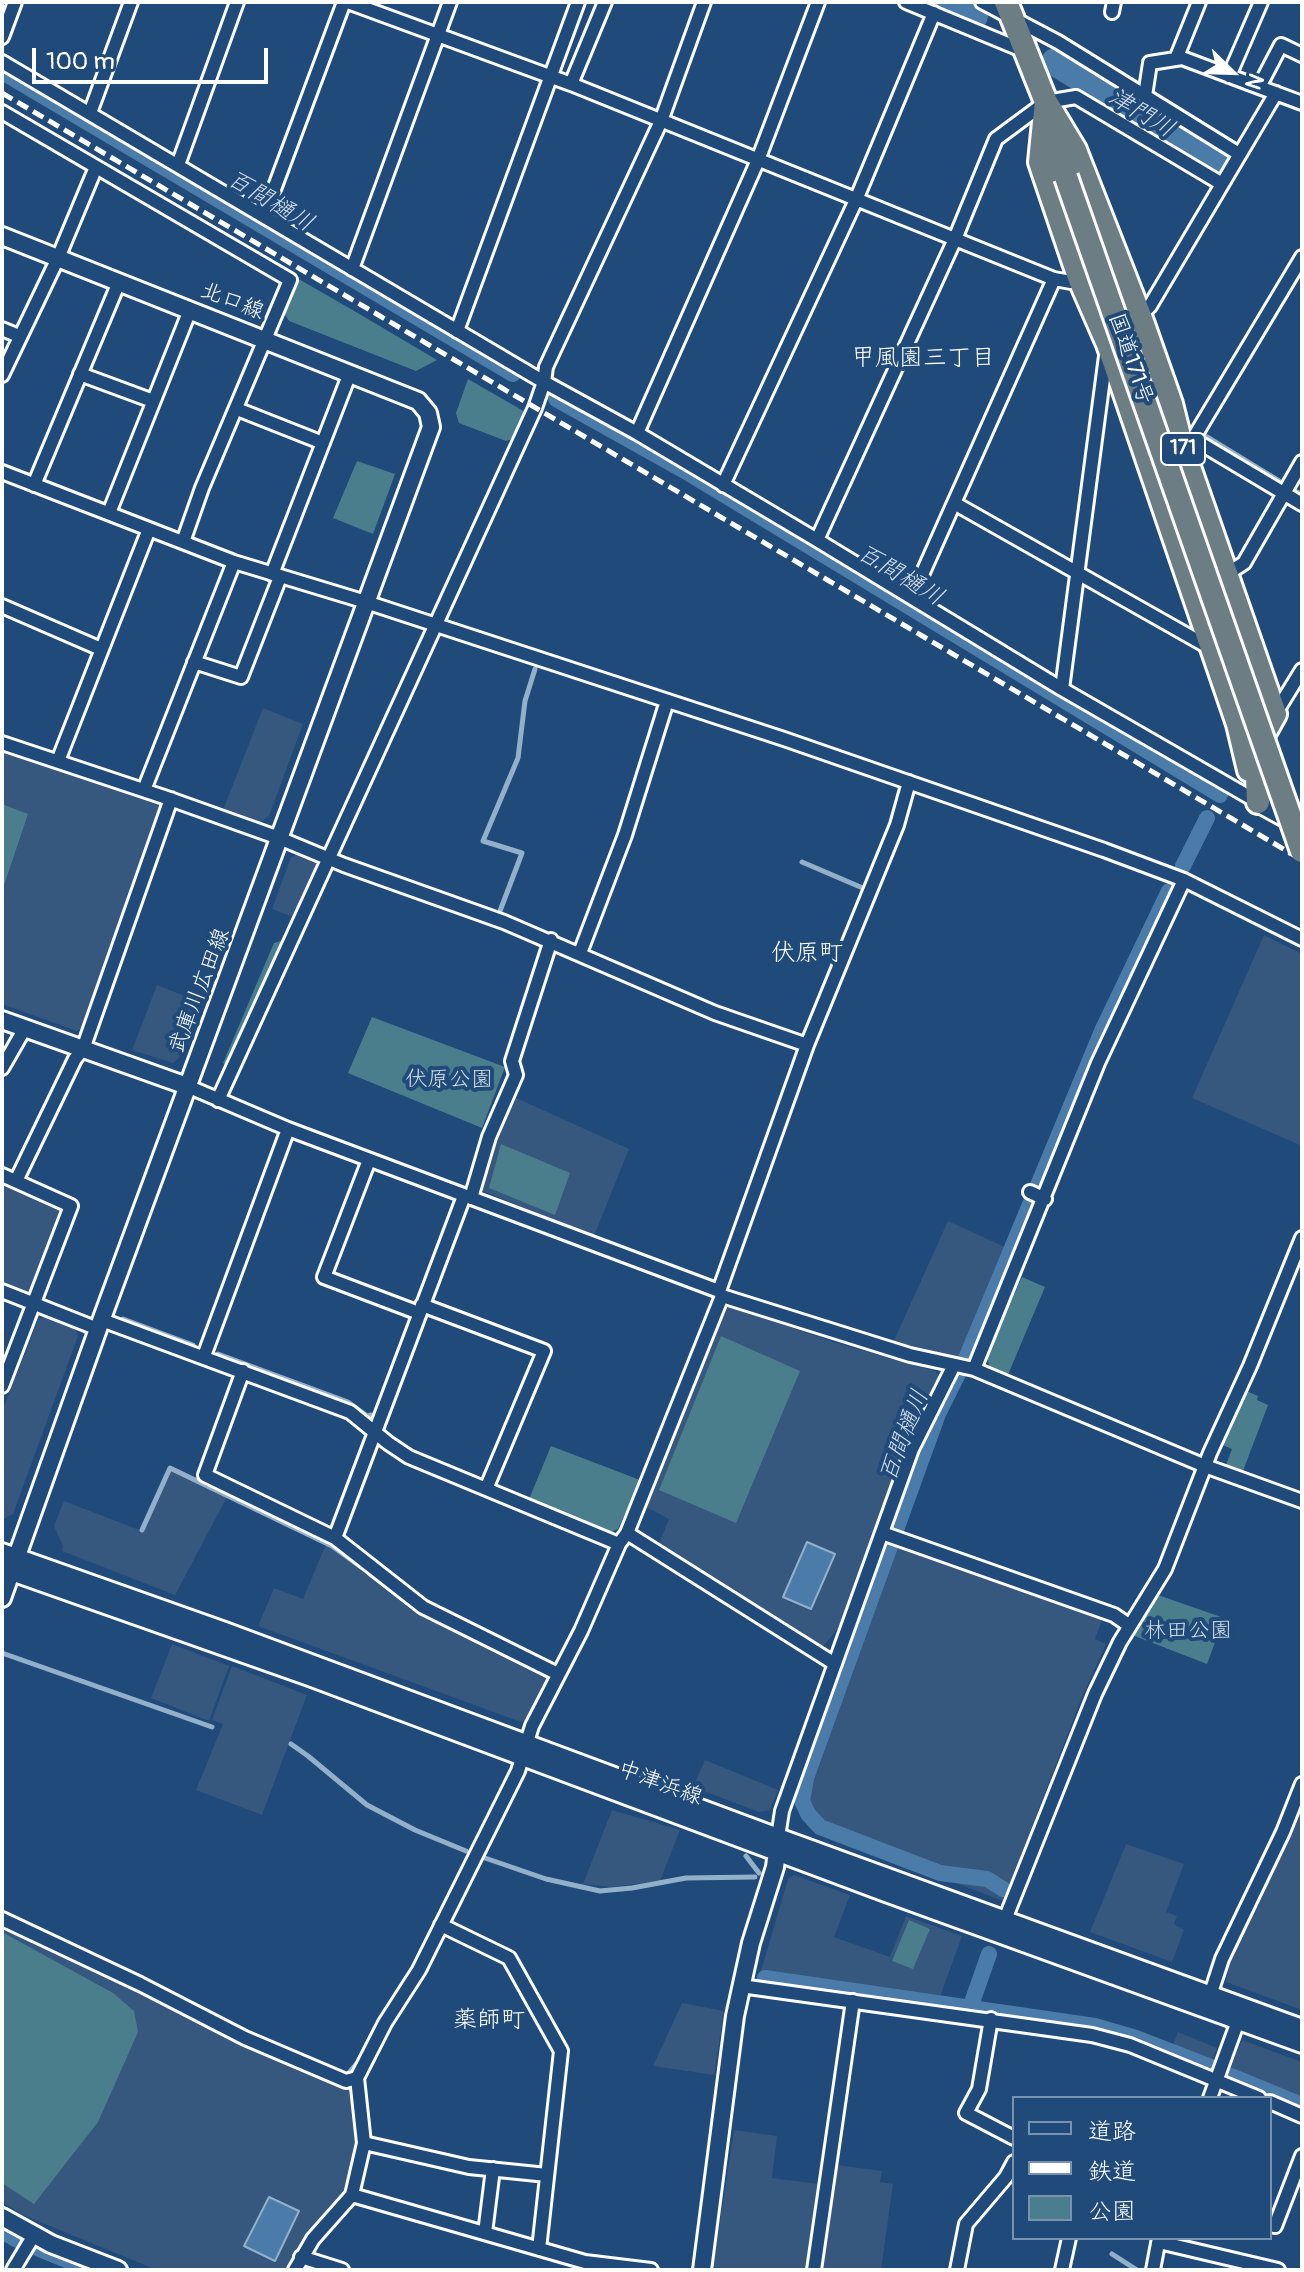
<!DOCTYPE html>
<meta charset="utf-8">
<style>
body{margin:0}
#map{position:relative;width:1304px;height:2272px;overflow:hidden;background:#1f4a7a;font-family:Pangolin,"Klee One",sans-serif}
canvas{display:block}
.frame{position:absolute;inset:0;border:4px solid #fff;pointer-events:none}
.legend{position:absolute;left:1012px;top:2096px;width:260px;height:144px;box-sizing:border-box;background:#1f4a7a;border:2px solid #7992af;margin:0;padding:10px 14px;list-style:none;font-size:24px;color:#fff}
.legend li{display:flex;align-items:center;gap:16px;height:40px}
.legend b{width:40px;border:2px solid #7992af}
.north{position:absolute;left:1192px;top:32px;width:80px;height:80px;-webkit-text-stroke:6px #1f4a7a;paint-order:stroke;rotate:113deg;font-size:22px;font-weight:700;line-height:32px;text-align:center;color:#fff}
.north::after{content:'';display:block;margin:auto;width:28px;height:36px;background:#fff;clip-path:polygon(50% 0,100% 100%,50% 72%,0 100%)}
.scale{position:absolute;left:32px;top:48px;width:236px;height:36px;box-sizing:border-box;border:4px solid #fff;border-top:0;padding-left:10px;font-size:24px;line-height:28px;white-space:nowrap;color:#fff;-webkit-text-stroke:6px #1f4a7a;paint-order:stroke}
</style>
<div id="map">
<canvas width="1304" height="2272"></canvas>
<div class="frame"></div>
<ul class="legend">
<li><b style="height:10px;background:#1f4a7a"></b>道路</li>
<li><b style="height:10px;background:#fff"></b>鉄道</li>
<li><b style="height:22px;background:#4a7e8c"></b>公園</li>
</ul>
<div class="north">N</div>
<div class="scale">100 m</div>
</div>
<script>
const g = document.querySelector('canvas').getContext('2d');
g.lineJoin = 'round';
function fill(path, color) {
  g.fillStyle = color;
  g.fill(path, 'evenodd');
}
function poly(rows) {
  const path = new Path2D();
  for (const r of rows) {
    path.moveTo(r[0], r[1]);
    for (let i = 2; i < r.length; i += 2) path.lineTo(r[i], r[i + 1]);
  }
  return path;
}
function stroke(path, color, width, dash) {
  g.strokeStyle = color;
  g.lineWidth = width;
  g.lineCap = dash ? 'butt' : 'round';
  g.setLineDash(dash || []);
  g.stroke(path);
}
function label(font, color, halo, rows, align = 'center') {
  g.font = font + ' Pangolin,"Klee One",sans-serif';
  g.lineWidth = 8;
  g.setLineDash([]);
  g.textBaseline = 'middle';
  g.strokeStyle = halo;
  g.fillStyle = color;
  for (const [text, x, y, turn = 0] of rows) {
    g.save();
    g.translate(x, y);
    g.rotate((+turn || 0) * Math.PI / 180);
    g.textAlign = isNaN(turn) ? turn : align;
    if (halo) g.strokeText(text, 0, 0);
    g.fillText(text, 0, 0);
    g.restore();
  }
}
const built = poly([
 [263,708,303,724,269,816,259,823,223,810],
 [2,751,158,802,161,810,85,1027,77,1031,2,1004],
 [299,854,317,862,293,917,272,909,291,857],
 [1264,935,1302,954,1302,1146,1192,1098],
 [157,985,200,1002,179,1058,173,1063,132,1050],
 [512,1096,629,1149,594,1236,480,1190,494,1136],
 [2,1182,58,1204,62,1216,31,1289,25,1294,2,1284],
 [948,1221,1007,1248,959,1357,954,1360,892,1345],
 [726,1304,833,1342,935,1371,940,1377,908,1446,840,1626,821,1649,657,1548,669,1519,644,1506,721,1307],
 [46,1316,74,1326,78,1336,13,1514,2,1520,2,1411,38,1320],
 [169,1470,227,1497,175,1595,62,1551,63,1546,54,1526,64,1501,142,1531],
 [326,1544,426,1617,544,1675,547,1678,527,1720,521,1722,258,1626,274,1588,303,1599],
 [894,1545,1102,1620,1095,1639,1106,1644,1082,1697,1003,1901,819,1830,803,1812,797,1787,885,1547],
 [172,1644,229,1666,209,1721,151,1698],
 [232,1666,307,1695,262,1815,196,1790,223,1724,212,1720],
 [705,1760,778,1790,770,1810,759,1812,693,1787],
 [1302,1801,1302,2010,1226,1982,1229,1966],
 [612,1810,680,1830,660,1881,610,1887,583,1884],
 [1126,1844,1184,1864,1166,1912,1177,1916,1174,1924,1184,1930,1172,1962,1090,1932],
 [794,1875,850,1895,834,1937,890,1957,906,1916,962,1936,938,2002,765,1975,761,1971,788,1879],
 [2,1928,157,2002,351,2090,358,2142,346,2189,294,2252,286,2270,157,2270,23,2215,2,2202],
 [682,2003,724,2011,714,2075,653,2066],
 [1178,2032,1217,2048,1211,2063,1172,2047],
 [1242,2040,1302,2062,1302,2102,1229,2072],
 [734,2130,777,2136,772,2178,819,2184,807,2270,729,2270,713,2267],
 [836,2165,882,2171,880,2182,893,2184,881,2270,821,2270]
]);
const green = poly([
 [297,278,356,312,437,360,416,371,289,321,283,311],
 [468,379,527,413,516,438,506,441,459,423,456,413],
 [357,461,395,474,373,534,333,518],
 [2,804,28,814,2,891],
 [284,940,225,1064,223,1063,274,943],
 [372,1017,505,1067,482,1128,348,1073],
 [501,1144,570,1173,555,1215,489,1188],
 [1022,1277,1045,1287,1007,1377,990,1369,987,1357],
 [721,1336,800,1371,736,1523,659,1490],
 [1244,1390,1258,1396,1257,1400,1268,1405,1243,1471,1226,1465,1232,1449,1220,1444],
 [551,1446,640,1480,618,1529,611,1532,529,1499],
 [1155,1594,1224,1618,1207,1664,1132,1635],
 [909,1920,930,1929,913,1969,892,1961],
 [2,1932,113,1993,134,2011,138,2032,98,2122,34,2204,2,2183]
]);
const water = poly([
 [807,1542,835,1554,811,1609,783,1597,807,1542],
 [269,2197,299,2211,275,2261,244,2246,269,2197]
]);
const stream = poly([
 [1207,437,1279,481],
 [1297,492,1302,495],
 [802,862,865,889],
 [500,911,522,853,483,841,518,758,525,701,535,669],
 [123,1319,193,1345],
 [218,1354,348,1402,367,1416,371,1415],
 [142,1530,170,1468,332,1546,361,1567],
 [370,1574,416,1609],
 [425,1614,512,1658],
 [2,1653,212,1727],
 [291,1744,308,1756,367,1805,415,1830,466,1851],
 [746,1856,759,1873],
 [485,1858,546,1879,600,1891,632,1888,686,1878,755,1877],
 [347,2075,358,2062,376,2027],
 [1112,2254,1137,2270]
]);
const canal = poly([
 [2,72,513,374],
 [556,399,683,470,1220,795],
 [1183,866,1207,818],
 [1003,1889,987,1879,940,1873,820,1827,808,1814,802,1801,806,1778,938,1414,967,1356,1102,1031,1169,891],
 [765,1978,1095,2026,1136,2038,1211,2067],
 [970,2008,989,1954],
 [1231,2076,1302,2105],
 [2,2231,17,2240],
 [37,2248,91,2270]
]);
const river = poly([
 [942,2,974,16],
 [1055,62,1226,166]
]);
const minor = poly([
 [348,2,571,84,1054,279,1071,282,1080,280],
 [906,2,1027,52],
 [982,2,1058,42,1239,154],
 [1112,12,1114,2],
 [2,37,15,2],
 [1302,55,1281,45,1259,87,1302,103],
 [1176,59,1199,2],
 [2,62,544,382,637,433,817,540,1062,689,1258,802],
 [1229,76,1261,2],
 [571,84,605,2],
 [1145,96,1150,63,1182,58,1259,87],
 [2,112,290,280,202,488,183,542],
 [90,113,131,2],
 [178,165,237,2],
 [264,216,344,2],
 [352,269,450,2],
 [1140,316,1150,306,1276,93],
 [2,329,19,336],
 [457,331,578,2],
 [80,374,153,401],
 [2,375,58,258,96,167],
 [237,409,323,443],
 [637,433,758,160,818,2],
 [1193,439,1302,504],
 [1181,444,1193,439,1302,257],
 [2,472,234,562,366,602,784,739,1104,850,1184,880,1302,939],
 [34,485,119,282],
 [723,485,856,200,934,13],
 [954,503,1212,649],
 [109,513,190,310],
 [817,540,955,239,996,139,1046,102,1076,97,1222,184],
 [272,574,350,373],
 [1227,574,1244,563,1302,462],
 [912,597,1054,279],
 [2,606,101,649],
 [194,662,241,677,280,577],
 [1062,689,1106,356],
 [1275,714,1302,670],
 [2,743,167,798,279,838,344,865,504,922,715,1013,807,1045],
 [58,761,149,529],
 [144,790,234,562],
 [580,953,625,835,667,701],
 [2,1068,25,1028],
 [187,1086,288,1129,719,1291,722,1296,910,1355,974,1369,1205,1466,1302,1501],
 [218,1100,535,408,544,382,546,367,661,121,704,2],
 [369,1160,324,1277,419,1313],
 [2,1175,71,1206,2,1386],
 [16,1181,75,1059,83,1049,171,799],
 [1030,1192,1045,1199],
 [471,1198,489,1137,516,1075,512,1061,551,940],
 [2,1291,98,1329],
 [719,1291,807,1045,897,825,909,782],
 [422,1305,544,1351,486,1489],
 [102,1320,350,1412,388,1443,409,1457,619,1544],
 [204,1356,288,1129],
 [974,1369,1098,1063,1184,880],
 [243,1371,205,1475,335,1538,423,1607,558,1674],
 [627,1533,835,1664],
 [882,1533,1114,1615,1130,1626],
 [335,1538,464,1196],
 [778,1837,782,1811,912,1449,954,1365],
 [2,1919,140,1984,245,2038,346,2081,357,2078],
 [441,1925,509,1958,561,2051,539,2249],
 [1002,1927,1095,1694,1120,1642,1165,1569,1210,1453,1250,1366,1302,1238],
 [741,1986,1092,2035,1130,2045,1259,2098],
 [1208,2002,1222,1959,1283,1832,1302,1784],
 [991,2019,979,2089,966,2113,1014,2138],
 [1210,2098,1238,2021],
 [1270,2102,1302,2116],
 [364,2143,469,2167,547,2175],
 [352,2195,585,2262,651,2270],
 [1270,2225,1275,2226,1302,2156],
 [485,2233,493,2169],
 [1159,2242,1278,2270],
 [301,2257,342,2270],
 [13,2270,34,2235],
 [295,2270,313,2239,352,2195,364,2143,357,2078,385,2023,419,1970,518,1771,532,1726,581,1631,619,1544,627,1533,722,1296],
 [814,2270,853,2001],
 [957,2270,966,2224,1006,2177,1014,2162],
 [1062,2270,1069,2238],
 [1153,2270,1159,2238]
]);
const tertiary = poly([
 [2,236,418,401,428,413,431,427,98,1329,2,1598],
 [2,1020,187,1086],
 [2,1552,225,1631,778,1837,1302,2028],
 [3,1569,309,1677,883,1892,1302,2044],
 [2,2217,51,2244,118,2270],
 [702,2270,735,2016,751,1943,775,1867,778,1843]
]);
const secondary = poly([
 [1258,802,1298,824]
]);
const trunk = poly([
 [1006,2,1046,102,1066,177],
 [1046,102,1075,150,1140,316,1171,404,1181,444,1275,714,1256,748,1258,802],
 [1046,102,1040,162,1080,280,1108,344,1238,724,1249,770]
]);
const rail = poly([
 [2,93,1302,860]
]);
const trunkBridge = poly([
 [1066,177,1302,851]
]);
const shields = [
 [1183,449,44]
];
const shieldNames = [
 ["171",1183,449]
];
const streetNames = [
 ["北口線",232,302,21],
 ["国道171号",1130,359,71],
 ["武庫川広田線",200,991,-69],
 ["中津浜線",660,1784,20]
];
const parkNames = [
 ["伏原公園",449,1080],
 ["林田公園",1188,1631]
];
const waterNames = [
 ["津門川",1141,114,31],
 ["百間樋川",270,202,31],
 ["百間樋川",900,576,31],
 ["百間樋川",905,1436,-69]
];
const neighbourhoodNames = [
 ["甲風園三丁目",923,359],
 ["伏原町",807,954],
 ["薬師町",489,2021]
];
fill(built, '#36577e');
fill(green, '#4a7e8c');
fill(water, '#4b7ba8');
stroke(water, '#93b0cb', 2);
stroke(stream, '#93b0cb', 5);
stroke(canal, '#4b7ba8', 16);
stroke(river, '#4b7ba8', 28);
stroke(minor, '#fff', 18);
stroke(tertiary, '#fff', 22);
stroke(secondary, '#fff', 24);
stroke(trunk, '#fff', 28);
stroke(minor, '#1f4a7a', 12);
stroke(tertiary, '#1f4a7a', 16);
stroke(secondary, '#1f4a7a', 18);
stroke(trunk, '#6d7d84', 22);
stroke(rail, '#fff', 5, [12, 6]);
stroke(trunkBridge, '#fff', 28, []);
stroke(trunkBridge, '#6d7d84', 22);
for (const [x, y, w] of shields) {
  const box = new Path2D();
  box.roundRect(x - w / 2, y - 16, w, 32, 6);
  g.fillStyle = '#1f4a7a';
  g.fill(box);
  stroke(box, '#fff', 2);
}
label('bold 20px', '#fff', null, shieldNames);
label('22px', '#fff', '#1f4a7a', streetNames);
label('22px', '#d2dfe2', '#1f4a7a', parkNames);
label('italic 24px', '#d2dee9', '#1f4a7a', waterNames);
label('24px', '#fff', '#1f4a7a', neighbourhoodNames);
</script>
